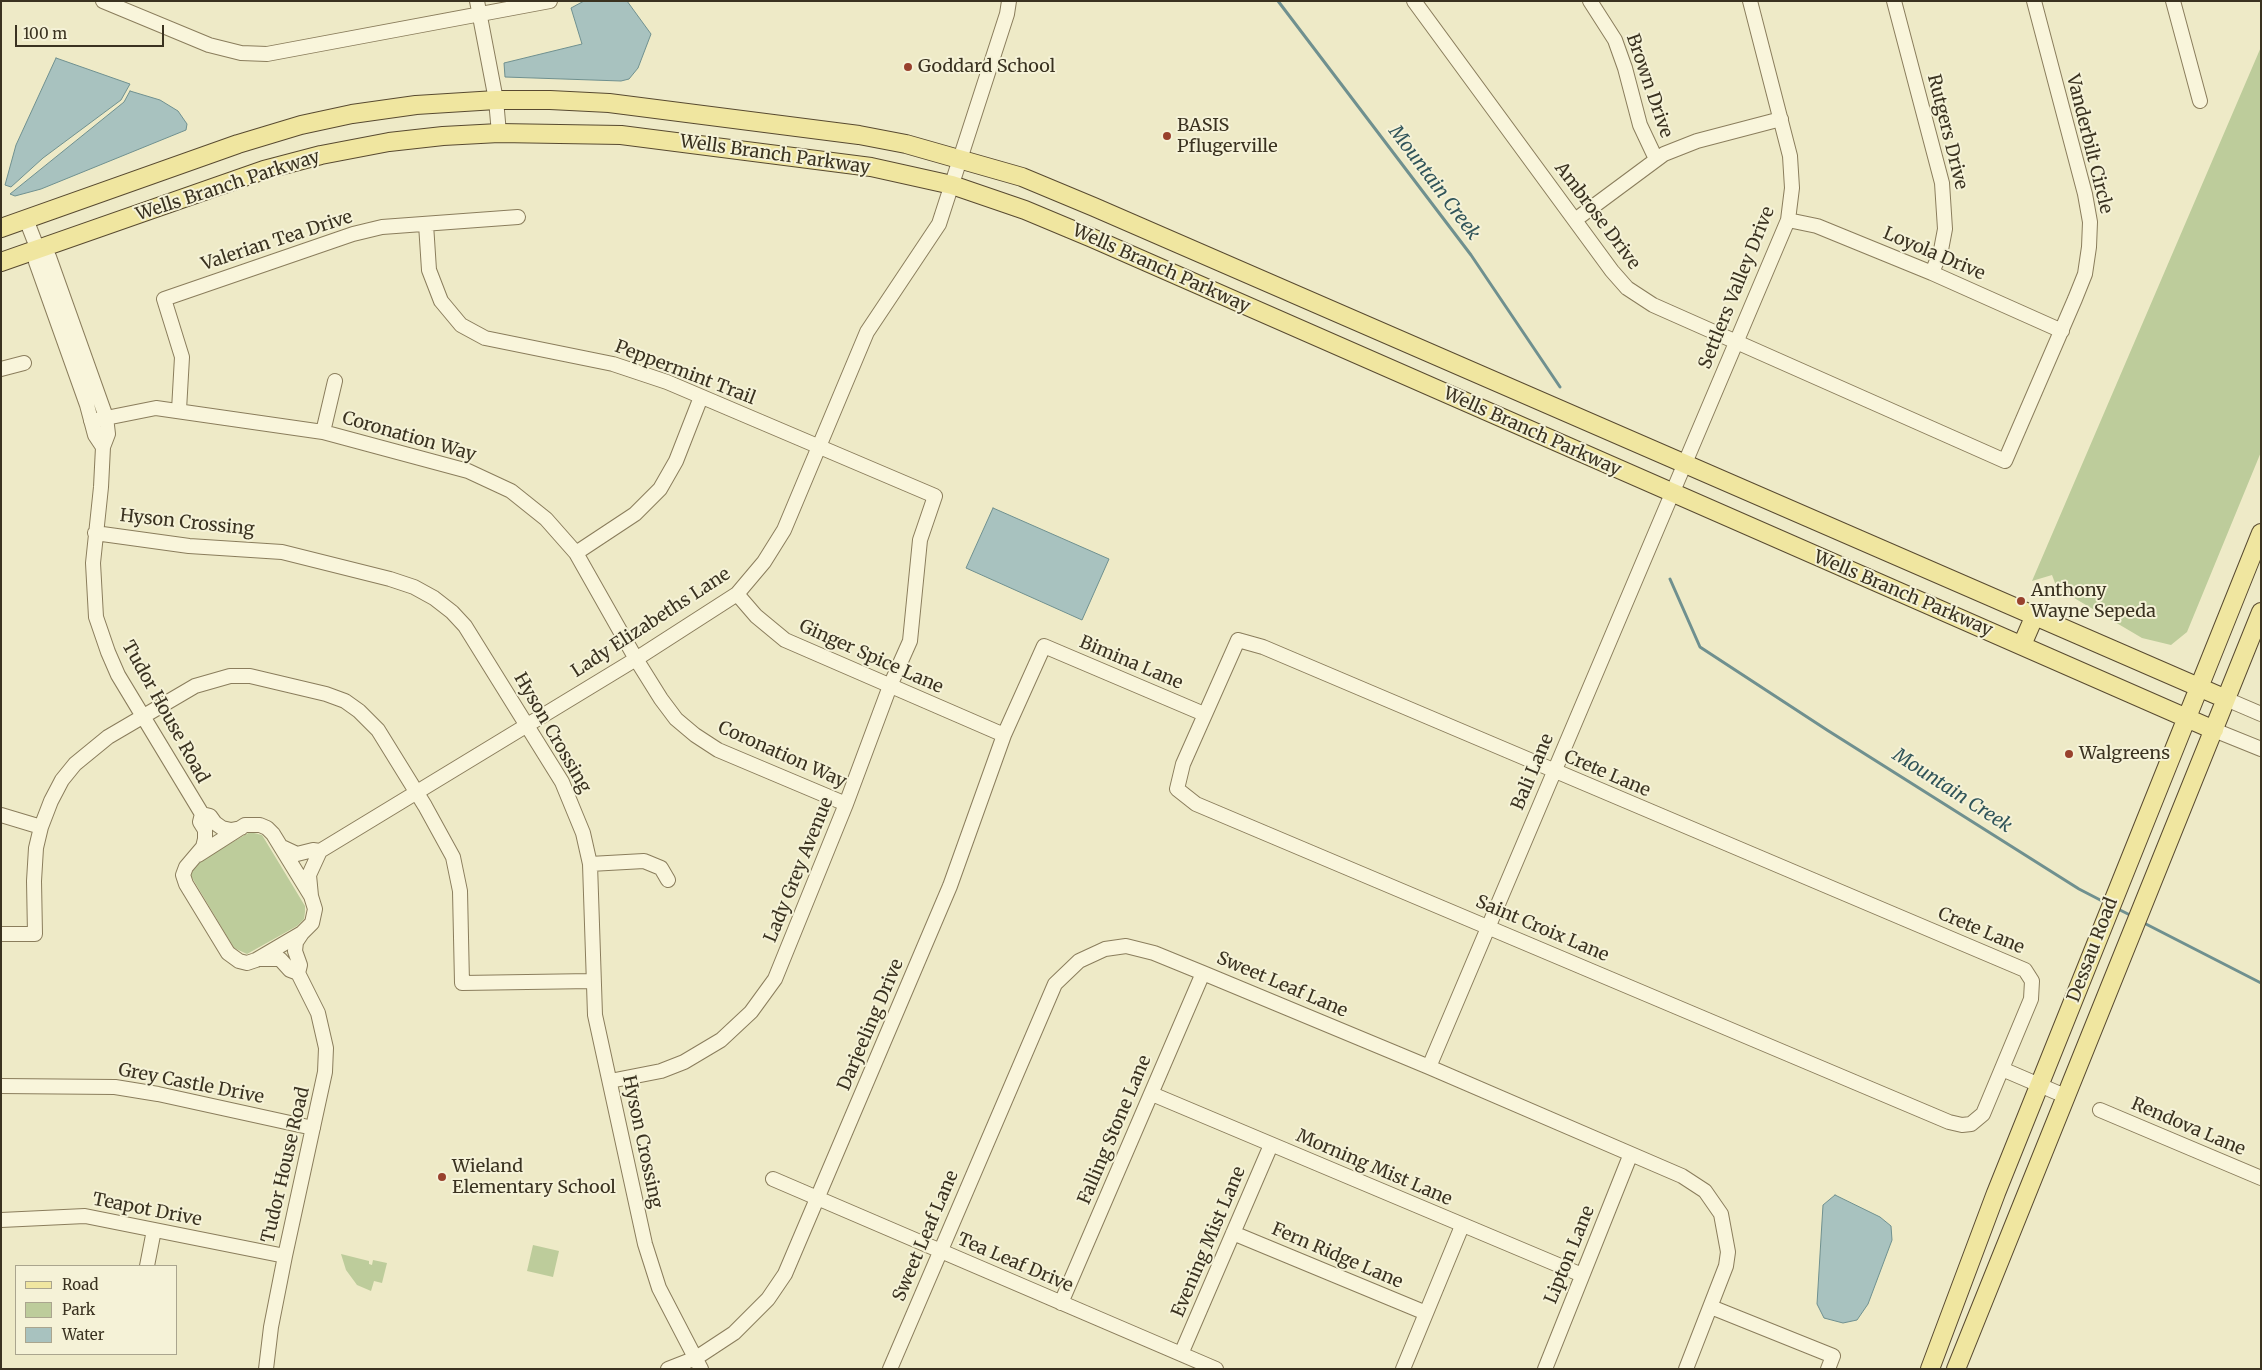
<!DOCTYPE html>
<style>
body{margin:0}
#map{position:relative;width:2262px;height:1370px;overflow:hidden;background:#eeeac7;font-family:Merriweather,serif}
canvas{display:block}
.frame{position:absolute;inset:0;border:2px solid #3a3220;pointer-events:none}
.legend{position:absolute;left:15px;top:1265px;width:162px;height:90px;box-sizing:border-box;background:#f5f2d7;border:1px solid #aaa58e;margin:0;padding:6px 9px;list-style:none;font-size:15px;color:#3a3220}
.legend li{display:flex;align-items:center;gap:10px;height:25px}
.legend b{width:25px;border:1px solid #aaa58e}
.scale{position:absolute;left:15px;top:25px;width:149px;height:22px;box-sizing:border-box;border:2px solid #3a3220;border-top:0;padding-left:6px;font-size:15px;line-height:18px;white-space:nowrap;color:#3a3220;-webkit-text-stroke:4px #f5f2d7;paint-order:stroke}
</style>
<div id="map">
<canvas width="2262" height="1370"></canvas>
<div class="frame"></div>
<ul class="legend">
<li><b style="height:6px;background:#f0e6a0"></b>Road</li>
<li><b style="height:14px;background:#bdcc9b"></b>Park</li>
<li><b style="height:14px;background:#a8c2bf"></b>Water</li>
</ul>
<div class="scale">100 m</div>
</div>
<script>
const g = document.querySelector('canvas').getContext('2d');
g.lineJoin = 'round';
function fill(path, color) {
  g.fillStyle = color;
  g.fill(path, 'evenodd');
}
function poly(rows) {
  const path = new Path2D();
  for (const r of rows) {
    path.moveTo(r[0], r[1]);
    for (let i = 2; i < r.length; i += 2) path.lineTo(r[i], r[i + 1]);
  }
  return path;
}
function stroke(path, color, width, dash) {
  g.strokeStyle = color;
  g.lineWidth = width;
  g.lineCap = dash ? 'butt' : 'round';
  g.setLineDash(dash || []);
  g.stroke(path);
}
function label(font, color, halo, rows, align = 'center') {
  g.font = font + ' Merriweather,serif';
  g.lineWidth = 4;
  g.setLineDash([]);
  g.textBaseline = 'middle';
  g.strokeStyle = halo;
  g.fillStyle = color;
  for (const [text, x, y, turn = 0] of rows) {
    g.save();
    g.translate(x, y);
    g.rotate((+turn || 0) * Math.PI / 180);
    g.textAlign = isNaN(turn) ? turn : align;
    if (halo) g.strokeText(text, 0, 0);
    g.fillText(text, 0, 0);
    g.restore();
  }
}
const green = poly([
 [2261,47,2261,452,2187,632,2171,645,2142,638,2064,592,2055,583,2052,575,2032,581],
 [250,832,262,835,305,906,305,912,304,919,297,926,247,954,234,948,191,876,191,872,200,861],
 [533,1245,559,1251,553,1277,527,1271],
 [341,1254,369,1261,369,1264,372,1265,373,1260,387,1263,382,1283,374,1281,371,1291,357,1285,346,1270]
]);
const water = poly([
 [584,1,627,1,651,34,638,68,629,79,621,81,505,77,504,63,582,44,571,8,584,1],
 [56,58,130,84,121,100,43,158,11,187,5,185,16,145,56,58],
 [130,91,160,100,178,111,187,124,186,130,41,189,15,196,10,194,124,102,130,91],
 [993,508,1109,559,1082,620,966,568,993,508],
 [1835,1195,1880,1217,1891,1226,1892,1240,1868,1304,1857,1320,1843,1323,1824,1318,1817,1304,1823,1205,1835,1195]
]);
const stream = poly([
 [1278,1,1471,255,1560,387],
 [1670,579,1700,647,1827,730,2079,889,2106,903],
 [2116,908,2132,916],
 [2142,922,2261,983]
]);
const minor = poly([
 [103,1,209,45,241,53,267,54,550,1],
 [477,1,496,100,499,133],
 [1414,1,1612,271,1627,288,1653,305,2005,461,2075,299,2085,274,2089,247,2090,222,2085,194,2034,1],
 [1590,1,1615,40,1625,68,1640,125,1656,159],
 [1894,1,1942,183,1945,229,1941,250,1932,273],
 [2173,1,2200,101],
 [26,219,38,250,36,262,87,405,95,435,103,447],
 [1575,220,1664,154,1697,141,1781,119],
 [1788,220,1817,226,1932,273,2062,331],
 [426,224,429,270,441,301,461,325,485,338,613,364,667,382,935,496,920,540,910,641,890,686,846,804,775,979,751,1012,721,1040,684,1062,661,1071,610,1081],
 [38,250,49,257,106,417,108,434,103,447,101,487,93,563,96,617,108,652,118,675,202,814,200,822,205,830,205,839,203,847,186,867,183,875,186,884,228,953,239,961,247,963,256,960,302,933,312,923,315,909,311,896,273,834,267,828,260,825,245,825,198,855],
 [1,369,24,363],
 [179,410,182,357,164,299,353,234,382,227,518,217],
 [91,421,156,408,323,432,468,471,511,491,546,519,576,553,636,659,661,699,676,719,695,735,718,750,846,804],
 [323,432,335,381],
 [95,533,189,546,282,552,390,579,414,587,434,598,452,612,465,626,562,782,583,833,590,864,595,1015,645,1244,659,1288,701,1369],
 [576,553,635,514,660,489,676,461,701,397],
 [737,594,756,616,785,640,1004,735],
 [1238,640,1263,647,2025,970,2032,981,2031,999,1983,1114,1971,1124,1962,1125,1949,1122,1196,804,1177,789,1183,764,1238,640],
 [2226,699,2261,714],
 [2214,730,2261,749],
 [202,814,210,816,215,823,222,828,231,830,241,828],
 [1,815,41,827],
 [282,847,297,854,313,850,320,851],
 [590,864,644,861,661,868,668,880],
 [311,896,309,875,320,851,636,659,737,594,764,562,784,530,867,332,939,224,1007,14,1009,1],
 [1,934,35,934,34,881,36,848,41,827,51,801,62,780,75,764,108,737,195,686,230,676,250,676,326,694,345,701,359,711,378,730,425,806,453,857,460,891,462,983,592,981],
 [260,959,280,959,290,970,298,973],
 [1429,1067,1788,220,1792,188,1790,156,1750,1],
 [2002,1069,2065,1096],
 [1,1086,115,1087,158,1094,313,1128],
 [1152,1094,1582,1275],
 [2100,1110,2261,1178],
 [773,1179,1216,1369],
 [1,1220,85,1216,285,1256],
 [1233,1233,1426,1313],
 [147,1266,154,1230],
 [1061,1303,1203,973],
 [1711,1307,1833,1356,1828,1369],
 [1181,1354,1271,1145],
 [266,1369,271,1327,285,1256,325,1072,326,1048,318,1013,298,973,300,965,295,951,296,942,302,933],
 [668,1369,696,1358,734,1333,768,1299,785,1274,950,886,1004,735,1044,646,1204,714],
 [890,1369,1055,984,1079,961,1105,949,1126,946,1154,953,1203,973,1429,1067,1682,1176,1705,1191,1721,1214,1728,1252,1726,1266,1686,1369],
 [1403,1369,1462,1226],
 [1545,1369,1630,1156]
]);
const major = poly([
 [1,228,238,144,301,125,352,114,416,105,496,100,550,100,609,103,859,135,906,144,1022,177,1094,207,2226,699],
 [1,262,264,170,321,155,389,142,443,136,499,133,621,135,871,167,952,185,1025,210,1092,238,2214,730],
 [2022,645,2035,615],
 [1930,1369,1996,1193,2261,533],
 [1956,1369,2261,612]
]);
const markers = [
 [908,67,5,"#98412d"],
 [1167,136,5,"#98412d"],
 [2021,601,5,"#98412d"],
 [2069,754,5,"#98412d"],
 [442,1177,5,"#98412d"]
];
const poiNames = [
 ["Goddard School",918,67],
 ["BASIS",1177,126],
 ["Pflugerville",1177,147],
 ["Anthony",2031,591],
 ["Wayne Sepeda",2031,612],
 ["Walgreens",2079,754],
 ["Wieland",452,1167],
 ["Elementary School",452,1188]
];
const streetNames = [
 ["Brown Drive",1649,86,71],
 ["Rutgers Drive",1947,132,76],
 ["Vanderbilt Circle",2089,144,76],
 ["Wells Branch Parkway",775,155,8],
 ["Wells Branch Parkway",228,186,-18],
 ["Ambrose Drive",1597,216,53],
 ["Valerian Tea Drive",277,241,-18],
 ["Loyola Drive",1934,254,23],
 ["Wells Branch Parkway",1161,269,24],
 ["Settlers Valley Drive",1737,288,-68],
 ["Peppermint Trail",685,373,21],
 ["Wells Branch Parkway",1532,432,24],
 ["Coronation Way",409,437,16],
 ["Hyson Crossing",187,523,6],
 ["Wells Branch Parkway",1903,594,23],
 ["Lady Elizabeths Lane",651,623,-33],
 ["Ginger Spice Lane",871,657,24],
 ["Bimina Lane",1131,663,23],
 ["Tudor House Road",165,712,61],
 ["Hyson Crossing",552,733,60],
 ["Coronation Way",782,755,24],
 ["Bali Lane",1533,772,-67],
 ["Crete Lane",1607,774,23],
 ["Lady Grey Avenue",799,870,-68],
 ["Saint Croix Lane",1542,929,23],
 ["Crete Lane",1981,931,23],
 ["Dessau Road",2093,950,-69],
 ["Sweet Leaf Lane",1282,985,23],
 ["Darjeeling Drive",871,1025,-67],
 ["Grey Castle Drive",191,1084,11],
 ["Rendova Lane",2188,1127,23],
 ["Falling Stone Lane",1115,1130,-67],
 ["Hyson Crossing",642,1142,78],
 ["Tudor House Road",286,1165,-77],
 ["Morning Mist Lane",1374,1168,23],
 ["Teapot Drive",147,1210,11],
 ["Sweet Leaf Lane",926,1236,-67],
 ["Evening Mist Lane",1209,1242,-67],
 ["Lipton Lane",1570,1255,-68],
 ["Fern Ridge Lane",1337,1256,23],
 ["Tea Leaf Drive",1015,1263,23]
];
const waterNames = [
 ["Mountain Creek",1434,183,53],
 ["Mountain Creek",1952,791,33]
];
fill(green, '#bdcc9b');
fill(water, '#a8c2bf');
stroke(water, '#6f908f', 1);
stroke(stream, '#6f908f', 3);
stroke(minor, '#8a7d5c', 16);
stroke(major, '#584a30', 20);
stroke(minor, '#f9f5db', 14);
stroke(major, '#f0e6a0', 18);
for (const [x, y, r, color] of markers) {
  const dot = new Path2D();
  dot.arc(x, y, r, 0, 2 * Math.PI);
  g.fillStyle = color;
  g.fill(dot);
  stroke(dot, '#f5f2d7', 2);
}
label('18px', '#3a3220', '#f5f2d7', poiNames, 'left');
label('18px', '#3a3220', '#f5f2d7', streetNames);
label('italic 19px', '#305459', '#f5f2d7', waterNames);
</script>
